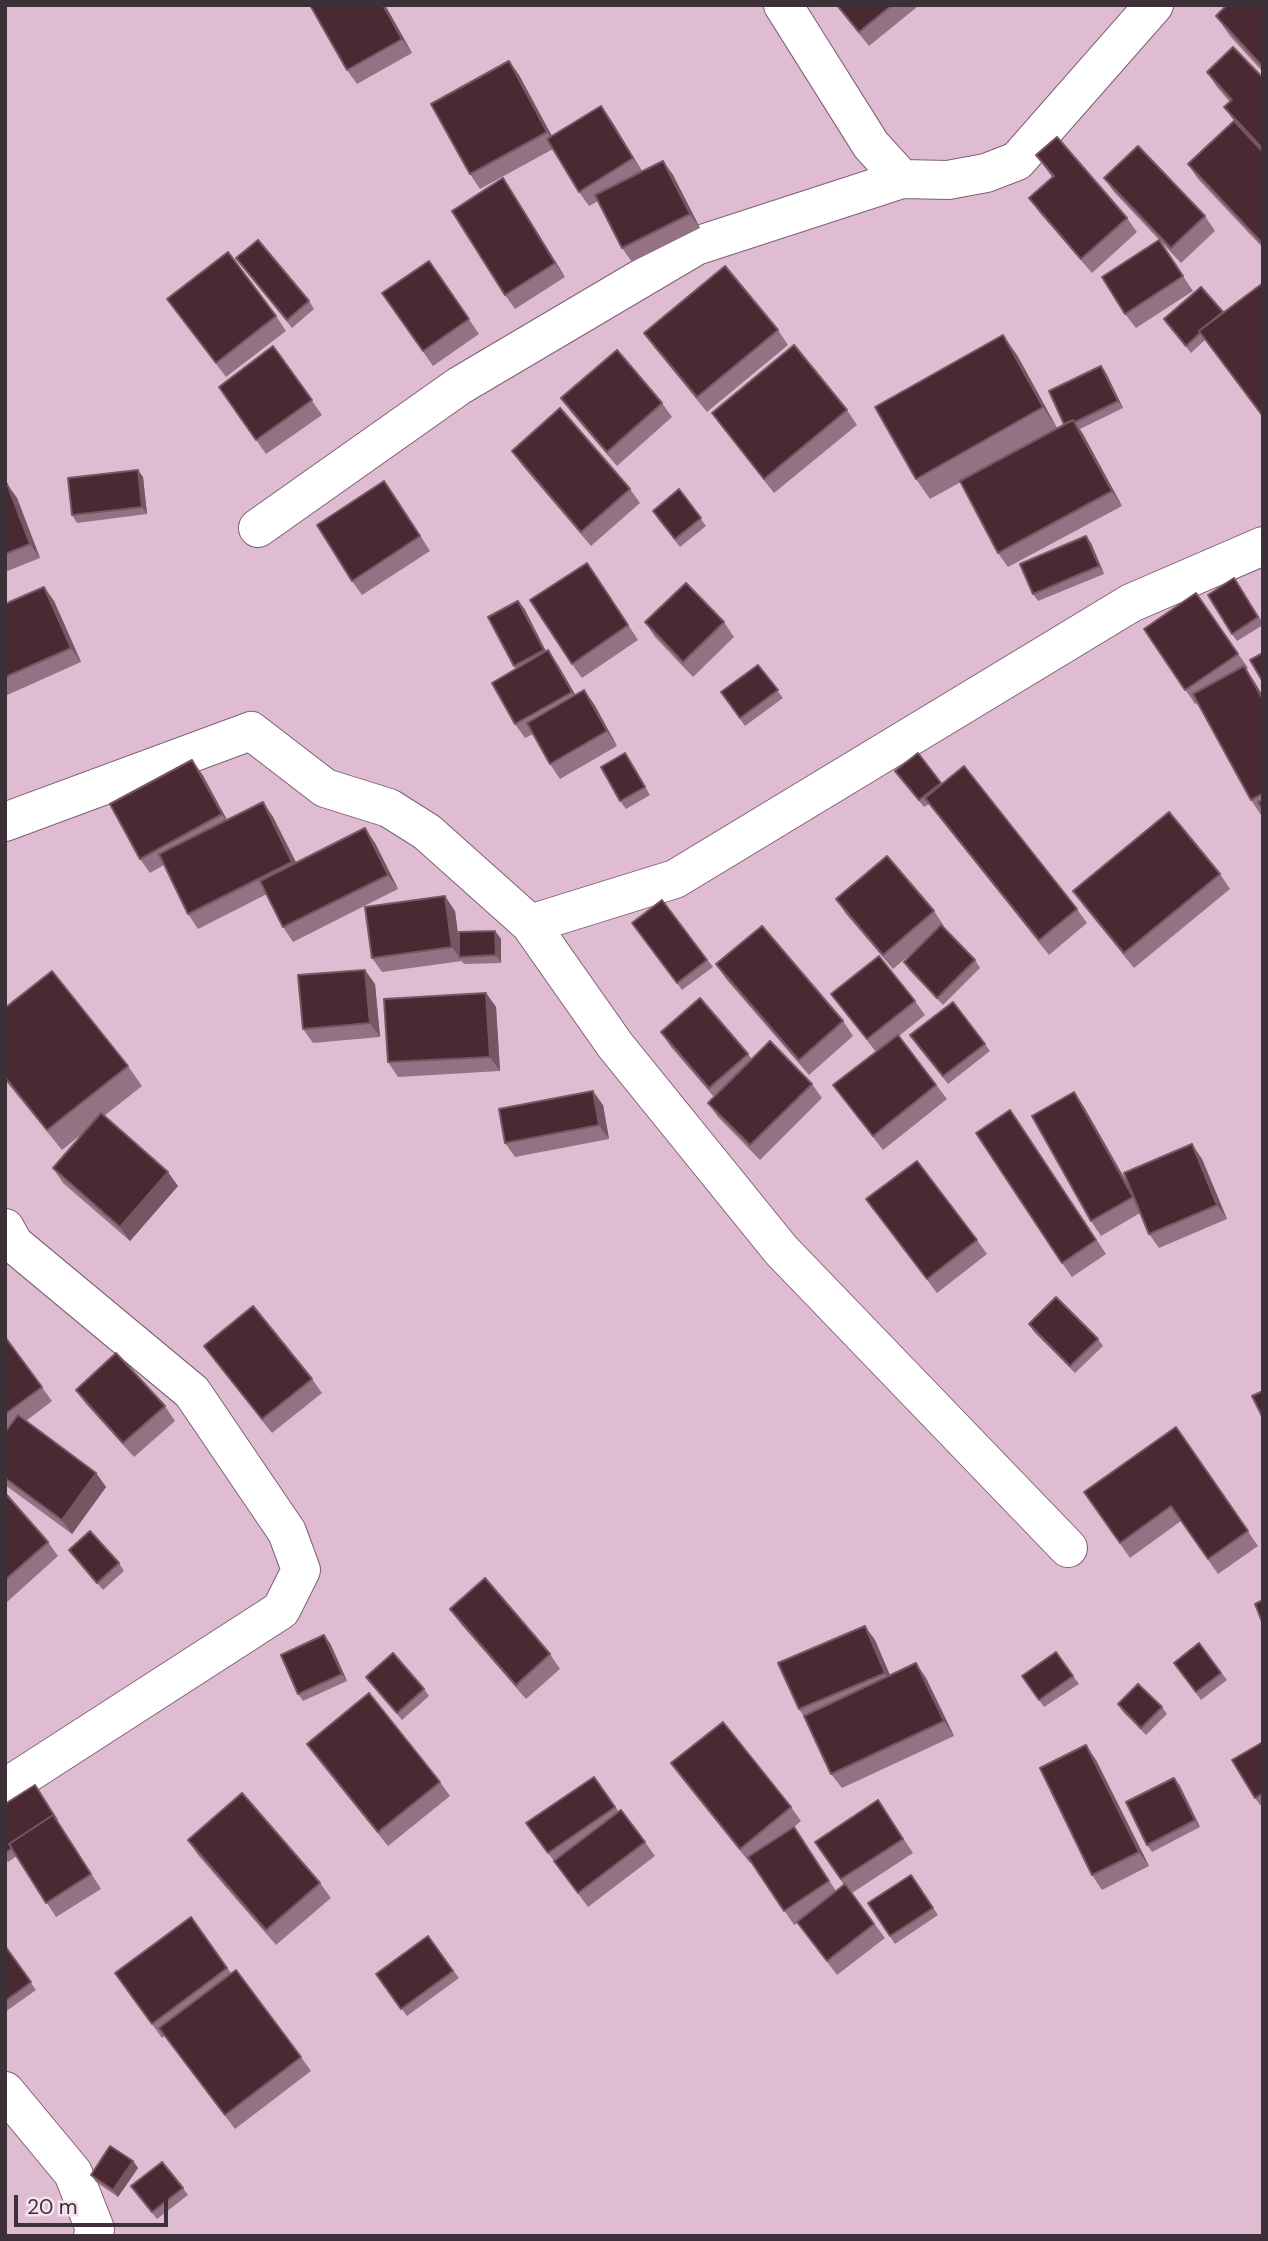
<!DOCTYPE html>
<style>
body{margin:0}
#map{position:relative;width:1268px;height:2241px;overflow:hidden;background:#e0bcd3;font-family:"DM Sans",sans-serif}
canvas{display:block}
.frame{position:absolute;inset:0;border:7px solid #3e3039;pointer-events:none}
.scale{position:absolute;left:14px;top:2195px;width:154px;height:32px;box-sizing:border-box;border:4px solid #3e3039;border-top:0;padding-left:9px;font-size:21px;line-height:24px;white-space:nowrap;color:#3e3039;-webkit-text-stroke:5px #f5e3ee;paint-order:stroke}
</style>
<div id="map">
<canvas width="1268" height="2241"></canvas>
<div class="frame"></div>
<div class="scale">20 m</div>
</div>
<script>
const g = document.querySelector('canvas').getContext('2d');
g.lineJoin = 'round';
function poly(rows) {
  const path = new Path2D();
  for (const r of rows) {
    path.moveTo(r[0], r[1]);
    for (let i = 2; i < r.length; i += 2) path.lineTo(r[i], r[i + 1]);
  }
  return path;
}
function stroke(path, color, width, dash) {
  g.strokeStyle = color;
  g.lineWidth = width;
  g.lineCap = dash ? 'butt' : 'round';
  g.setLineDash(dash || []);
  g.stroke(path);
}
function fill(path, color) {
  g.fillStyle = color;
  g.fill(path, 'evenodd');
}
const minor = poly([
 [783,5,871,145,902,179,948,180,986,173,1017,161,1154,5],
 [258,528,459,386,696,246,902,179],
 [5,822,251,731,325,788,389,808,427,832,530,924,675,879,1131,603,1263,546],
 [530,924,615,1045,781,1250,1068,1548],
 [5,1228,14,1244,192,1392,287,1532,301,1570,281,1610,5,1788],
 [5,2091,73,2173,95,2229,93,2236]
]);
const wall = poly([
 [385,5,412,53,357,84,347,70],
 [836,5,915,5,917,7,869,46],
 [1263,5,1263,72,1230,36,1216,16],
 [509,61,519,75,552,136,601,106,611,120,642,171,663,161,673,175,700,228,632,262,622,248,598,201,589,206,579,192,553,149,480,189,470,174],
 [1207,72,1263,78,1263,248,1198,179,1188,164,1234,121,1224,107,1230,102,1217,87],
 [1036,155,1127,218,1137,232,1092,273,1039,212,1029,198,1052,177],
 [1104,178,1205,216,1215,231,1181,263,1114,192],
 [513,193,565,277,515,309,505,295],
 [1159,240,1193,291,1136,328,1125,314],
 [236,258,309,301,314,309,292,328],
 [429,261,479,334,433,366,382,293],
 [1263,283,1263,418,1205,340,1191,353,1164,319,1224,313],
 [167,299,276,316,286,331,226,377],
 [778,330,788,345,707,412,654,347,644,333],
 [273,346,322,415,266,454,219,387],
 [1017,355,1057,428,1064,424,1101,366,1106,373,1123,408,1080,429,1122,506,1008,567,998,553,961,482,930,499,916,479],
 [561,398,662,403,672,417,617,466,571,412],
 [847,410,857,425,774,493,722,427,712,413],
 [512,451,630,489,640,503,591,546,522,465],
 [143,477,147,514,77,523,72,515],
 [384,481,430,551,362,595,352,581],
 [7,484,17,498,40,558,5,572,5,485],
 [679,489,706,526,680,547,658,519],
 [1086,536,1091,543,1104,574,1038,601,1033,594],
 [597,577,638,640,582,678,572,664],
 [1234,578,1263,623,1263,625,1237,641,1232,634],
 [44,587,54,601,81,662,5,696,5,604],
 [1196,593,1248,668,1246,669,1263,696,1263,813,1261,815,1251,800,1197,703,1195,704,1144,629],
 [524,608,546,652,558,665,575,695,594,704,617,746,560,779,550,764,533,734,525,738,515,724,516,669,514,666],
 [645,622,724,622,734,637,693,677,655,637],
 [758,665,783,698,745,726,721,692],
 [918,753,942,784,1077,909,1087,923,1049,955,929,804,924,807,895,771],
 [630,761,650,795,626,809,620,801],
 [202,774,227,820,263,802,273,817,296,863,375,843,398,889,293,942,283,927,267,894,198,929,188,914,164,865,150,873,140,859],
 [1220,874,1230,889,1134,968,1083,905,1073,891],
 [836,899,934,911,944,926,943,927,975,960,980,968,943,1005,909,970,904,962,918,948,893,969,846,914],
 [662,900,713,967,682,990,632,923],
 [455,911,459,942,495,931,501,939,501,963,464,964,461,960,462,961,382,972,372,958],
 [716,964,843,1021,853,1036,809,1075,726,979],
 [375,984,380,1037,313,1043,303,1029],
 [486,993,496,1007,500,1071,398,1077,388,1062],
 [831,994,915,1001,925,1015,899,1036,947,1099,883,1150,833,1085,876,1052],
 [953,1002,990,1051,948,1084,915,1042],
 [5,1008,128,1066,142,1086,104,1116,178,1186,130,1241,63,1183,53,1168,83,1133,62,1150,5,1080],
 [661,1032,748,1054,752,1059,812,1084,822,1098,760,1160,718,1117,708,1103,714,1097,671,1047],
 [1074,1092,1084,1107,1131,1189,1202,1159,1227,1219,1159,1248,1149,1234,1140,1213,1101,1236,1091,1221],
 [603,1105,609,1139,515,1157,505,1143],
 [1020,1124,1106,1254,1072,1277,1062,1263],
 [866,1199,977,1240,987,1254,937,1293],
 [1029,1324,1098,1339,1103,1346,1075,1373,1034,1332],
 [5,1337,52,1401,26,1421,96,1473,106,1487,72,1534,5,1485],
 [204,1346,312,1379,322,1393,272,1433,214,1360],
 [76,1390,165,1406,175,1421,134,1457,86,1404],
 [1176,1427,1258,1546,1218,1574,1181,1521,1130,1558,1084,1492],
 [5,1493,48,1542,58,1556,7,1602,5,1601],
 [69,1550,119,1563,124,1571,103,1590],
 [450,1609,550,1654,560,1669,526,1699,460,1623],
 [875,1640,890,1675,926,1678,954,1736,842,1788,831,1774,807,1721,799,1709],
 [330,1643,347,1681,303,1701,298,1694],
 [1199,1643,1227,1680,1201,1700,1174,1663],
 [1056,1652,1079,1684,1044,1707,1022,1676],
 [366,1677,424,1689,429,1696,402,1720],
 [1118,1704,1162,1707,1167,1714,1146,1735,1123,1712],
 [1263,1742,1263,1804,1260,1805,1255,1798],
 [307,1744,440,1782,450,1796,388,1846,317,1758],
 [1096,1760,1149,1866,1102,1890,1092,1875],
 [671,1763,791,1807,801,1821,794,1827,836,1891,844,1885,815,1842,878,1800,913,1853,852,1893,885,1938,837,1975,798,1923,794,1925,752,1862,750,1863,681,1777],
 [594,1777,619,1812,645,1842,655,1856,588,1907,526,1823],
 [1174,1778,1180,1786,1200,1827,1152,1852,1147,1845],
 [40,1793,101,1889,56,1917,17,1856,8,1862,5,1858,5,1804],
 [188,1840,320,1883,331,1898,276,1945,198,1855],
 [911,1875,938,1915,895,1944,868,1903],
 [191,1917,231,1973,301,2057,311,2071,235,2129,165,2036,162,2038,115,1973],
 [428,1936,459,1978,407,2016,376,1974],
 [5,1946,36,1990,5,2012],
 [133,2161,138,2168,118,2197,96,2182,91,2175],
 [183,2188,188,2195,157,2219,137,2194]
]);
const shadedWall = poly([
 [383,5,385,5,412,53,402,39],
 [509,61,519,75,557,146,547,132],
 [601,106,611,120,643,173,633,158],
 [663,161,673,175,700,228,690,214],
 [503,178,513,193,565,277,555,263],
 [1003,335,1017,355,1057,428,1043,407],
 [1101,366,1106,373,1123,408,1118,401],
 [1073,420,1083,434,1122,506,1112,491],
 [138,470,143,477,147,514,142,507],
 [384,481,394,495,430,551,420,536],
 [7,484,17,498,40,558,30,544],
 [1086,536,1091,543,1104,574,1099,566],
 [44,587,54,601,81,662,71,648],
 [518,601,524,608,549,657,544,650],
 [548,650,558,665,582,706,572,692],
 [1244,666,1254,681,1263,696,1263,700],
 [584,690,594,704,617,746,607,731],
 [192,760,202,774,232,829,222,814],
 [263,802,273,817,303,876,292,862],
 [365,828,375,843,398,889,388,875],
 [445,896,455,911,461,957,459,957,462,961,452,947],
 [495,931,501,939,501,963,496,955],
 [365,970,375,984,380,1037,370,1023],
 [486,993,496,1007,500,1071,490,1057],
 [593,1091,603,1105,609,1139,599,1125],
 [1074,1092,1084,1107,1143,1212,1133,1197],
 [1192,1144,1202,1159,1227,1219,1217,1205],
 [168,1172,178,1186,130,1241,120,1227],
 [96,1473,106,1487,72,1534,62,1520],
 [865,1626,875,1640,895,1687,885,1673],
 [324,1635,330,1643,347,1681,342,1674],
 [916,1663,926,1678,954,1736,944,1721],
 [1086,1745,1096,1760,1149,1866,1139,1852],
 [1174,1778,1180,1786,1200,1827,1195,1820],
 [133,2161,138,2168,118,2197,113,2190]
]);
const building = poly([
 [310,5,383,5,402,39,347,70,310,5],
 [837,5,892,5,859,32,837,5],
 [1227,5,1263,5,1263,67,1216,16,1227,5],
 [1233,47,1263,78,1263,149,1224,107,1232,100,1207,72,1233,47],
 [509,61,547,132,470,174,431,104,509,61],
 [601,106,633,158,579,192,547,139,601,106],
 [1234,121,1263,152,1263,244,1188,164,1234,121],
 [1057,137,1127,218,1081,259,1029,198,1054,176,1036,155,1057,137],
 [1138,146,1205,216,1171,248,1104,178,1138,146],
 [663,161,690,214,622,248,595,195,663,161],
 [503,178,555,263,505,295,452,211,503,178],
 [258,240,309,301,287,320,236,258,258,240],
 [1159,240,1183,276,1125,314,1102,277,1159,240],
 [228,252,276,316,216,363,167,299,228,252],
 [429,261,469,319,423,351,382,293,429,261],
 [725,266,778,330,697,397,644,333,725,266],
 [1263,283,1263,416,1199,331,1263,283],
 [1201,287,1223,312,1199,331,1200,333,1186,346,1164,319,1201,287],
 [1003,335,1043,407,916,479,875,407,1003,335],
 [794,345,847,410,764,479,712,413,794,345],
 [273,346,312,400,256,440,219,387,273,346],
 [617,350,662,403,607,452,561,398,617,350],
 [1101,366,1118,401,1075,422,1073,420,1064,424,1049,391,1101,366],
 [560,408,630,489,581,532,512,451,560,408],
 [1073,420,1112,491,998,553,960,481,1073,420],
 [138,470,142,507,72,515,68,478,138,470],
 [384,481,420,536,352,581,317,525,384,481],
 [7,484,30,544,5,554,5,485,7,484],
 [679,489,701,518,675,539,653,511,679,489],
 [1086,536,1099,566,1033,594,1020,564,1086,536],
 [587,563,628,625,572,664,530,600,587,563],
 [1234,578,1258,617,1232,634,1208,595,1234,578],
 [686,583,724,622,683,662,645,622,686,583],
 [44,587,71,648,5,677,5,604,44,587],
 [1196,593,1238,654,1185,690,1144,629,1196,593],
 [518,601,544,650,514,666,488,617,518,601],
 [548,650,572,692,515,724,492,683,548,650],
 [1263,653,1263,682,1250,660,1263,653],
 [758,665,778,690,740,718,721,692,758,665],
 [1244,666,1263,700,1263,793,1251,800,1193,694,1244,666],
 [584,690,607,731,550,764,527,723,584,690],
 [625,753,645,787,620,801,601,767,625,753],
 [918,753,941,783,919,800,895,771,918,753],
 [192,760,222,814,140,859,110,804,192,760],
 [964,766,1077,909,1039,940,925,798,964,766],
 [1263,800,1263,810,1258,802,1263,800],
 [263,802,292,862,188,914,159,854,263,802],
 [1169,812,1220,874,1124,953,1073,891,1169,812],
 [365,828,388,875,283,927,260,881,365,828],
 [887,856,934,911,883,955,836,899,887,856],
 [445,896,452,947,372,958,365,907,445,896],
 [662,900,707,960,677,983,632,923,662,900],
 [941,925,975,960,937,998,904,962,941,925],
 [762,926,843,1021,799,1060,716,964,762,926],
 [495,931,496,955,459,957,459,932,495,931],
 [879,956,915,1001,867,1039,831,994,879,956],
 [365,970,370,1023,303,1029,298,975,365,970],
 [52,971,128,1066,47,1130,5,1077,5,1008,52,971],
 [486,993,490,1057,388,1062,384,999,486,993],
 [700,998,748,1054,709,1088,661,1032,700,998],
 [953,1002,985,1044,943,1076,910,1035,953,1002],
 [898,1035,936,1085,873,1136,833,1085,898,1035],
 [770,1041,812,1084,750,1145,708,1103,770,1041],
 [593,1091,599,1125,505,1143,499,1109,593,1091],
 [1074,1092,1133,1197,1091,1221,1032,1116,1074,1092],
 [1010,1110,1096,1240,1062,1263,976,1133,1010,1110],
 [101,1113,168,1172,120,1227,53,1168,101,1113],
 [1192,1144,1217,1205,1149,1234,1124,1173,1192,1144],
 [917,1161,977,1240,927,1279,866,1199,917,1161],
 [1056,1297,1098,1339,1070,1366,1029,1324,1056,1297],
 [253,1306,312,1379,262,1419,204,1346,253,1306],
 [5,1337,42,1387,5,1414,5,1337],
 [116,1353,165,1406,123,1443,76,1390,116,1353],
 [1263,1391,1263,1418,1252,1396,1263,1391],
 [18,1415,96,1473,62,1520,5,1478,5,1432,18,1415],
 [1176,1427,1248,1531,1208,1559,1171,1506,1120,1543,1084,1492,1176,1427],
 [5,1493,48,1542,5,1580,5,1493],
 [90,1531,119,1563,97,1583,69,1550,90,1531],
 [485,1578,550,1654,516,1685,450,1609,485,1578],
 [1263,1600,1263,1624,1255,1604,1263,1600],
 [865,1626,885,1673,799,1709,778,1663,865,1626],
 [324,1635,342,1674,298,1694,281,1655,324,1635],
 [1199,1643,1221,1673,1196,1692,1174,1663,1199,1643],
 [1056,1652,1073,1676,1039,1700,1022,1676,1056,1652],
 [393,1653,424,1689,397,1713,366,1677,393,1653],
 [916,1663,944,1721,831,1774,804,1716,916,1663],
 [1138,1684,1162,1707,1141,1728,1118,1704,1138,1684],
 [369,1693,440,1782,378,1832,307,1744,369,1693],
 [723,1722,791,1807,740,1849,671,1763,723,1722],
 [1263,1742,1263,1793,1255,1798,1232,1760,1263,1742],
 [1086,1745,1139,1852,1092,1875,1040,1768,1086,1745],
 [594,1777,615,1807,548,1853,526,1823,594,1777],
 [1174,1778,1195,1820,1147,1845,1126,1802,1174,1778],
 [35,1785,57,1820,53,1815,9,1844,12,1848,5,1853,5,1804,35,1785],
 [242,1793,320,1883,266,1930,188,1840,242,1793],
 [878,1800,903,1839,841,1879,815,1842,878,1800],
 [621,1810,645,1842,578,1893,554,1861,621,1810],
 [53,1815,91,1874,46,1903,9,1844,53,1815],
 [794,1827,829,1881,784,1911,748,1857,794,1827],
 [911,1875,933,1908,890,1936,868,1903,911,1875],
 [845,1884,874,1924,827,1961,797,1922,845,1884],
 [191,1917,227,1968,152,2024,115,1973,191,1917],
 [428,1936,453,1971,401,2009,376,1974,428,1936],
 [5,1946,31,1982,5,2001,5,1946],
 [236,1970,301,2057,225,2115,159,2028,236,1970],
 [110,2146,133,2161,113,2190,91,2175,110,2146],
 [162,2162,183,2188,152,2212,131,2186,162,2162]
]);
stroke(minor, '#7f5f74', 40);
stroke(minor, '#fff', 38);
fill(wall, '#957283');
fill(shadedWall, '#775563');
fill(building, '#4a2933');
stroke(building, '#775563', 2);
</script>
